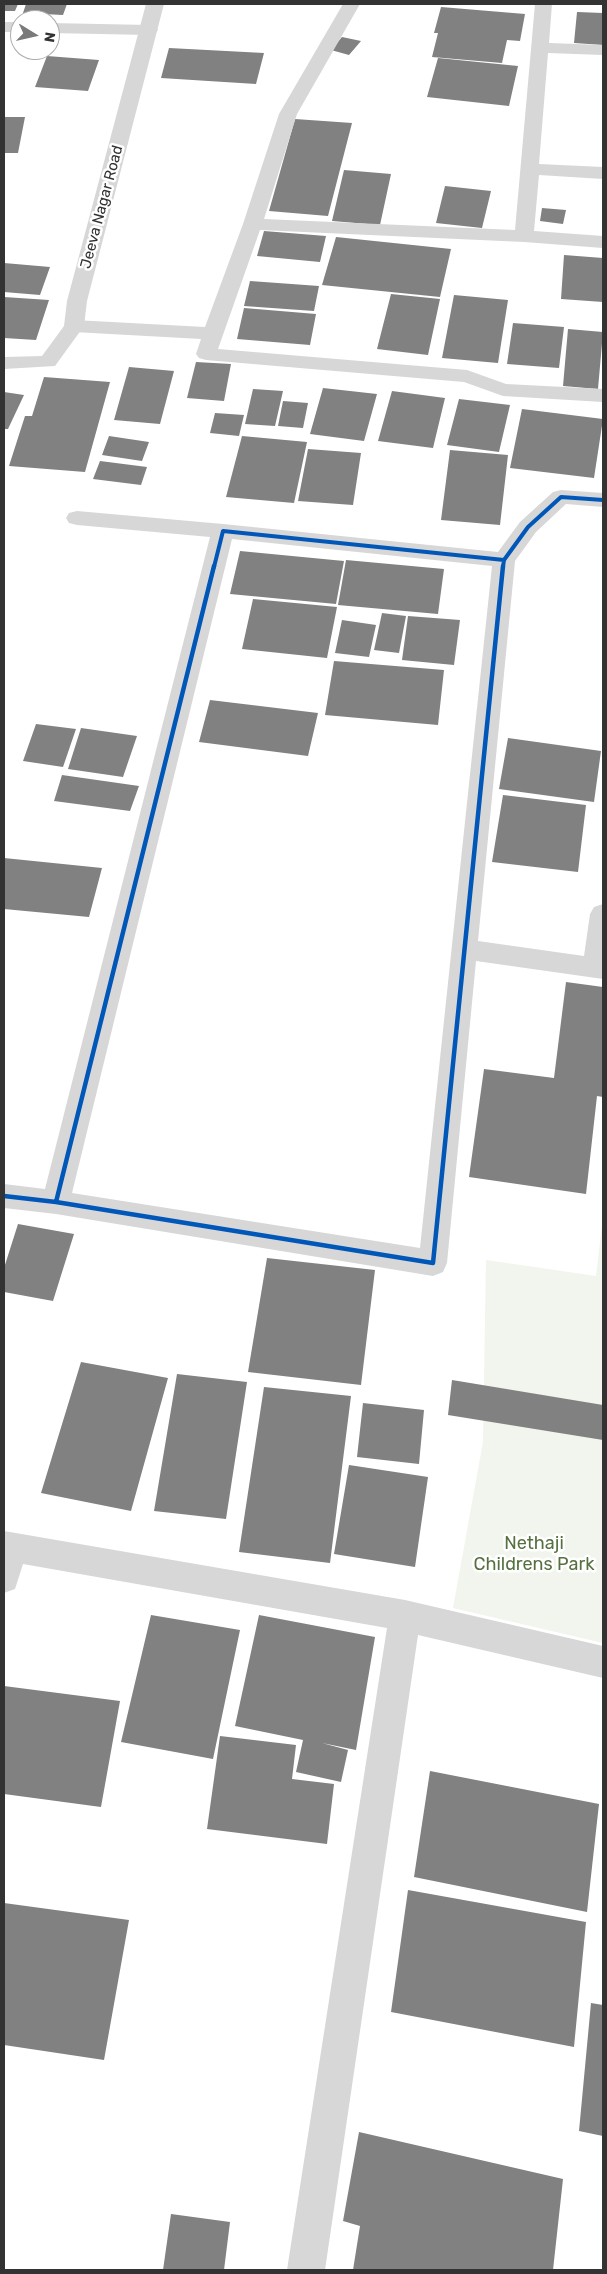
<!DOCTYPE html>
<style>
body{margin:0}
#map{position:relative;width:607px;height:2274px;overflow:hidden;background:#fff;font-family:Rubik,sans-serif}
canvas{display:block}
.frame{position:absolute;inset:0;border:5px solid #333;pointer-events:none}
.north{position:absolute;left:10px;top:10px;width:50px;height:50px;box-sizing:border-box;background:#fff;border:1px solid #adadad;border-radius:50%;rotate:99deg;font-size:14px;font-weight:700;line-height:20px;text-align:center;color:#333}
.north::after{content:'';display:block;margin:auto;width:18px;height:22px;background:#7a7a7a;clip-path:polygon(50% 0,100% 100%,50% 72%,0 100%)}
</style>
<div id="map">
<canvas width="607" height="2274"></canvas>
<div class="frame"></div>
<div class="north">N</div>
</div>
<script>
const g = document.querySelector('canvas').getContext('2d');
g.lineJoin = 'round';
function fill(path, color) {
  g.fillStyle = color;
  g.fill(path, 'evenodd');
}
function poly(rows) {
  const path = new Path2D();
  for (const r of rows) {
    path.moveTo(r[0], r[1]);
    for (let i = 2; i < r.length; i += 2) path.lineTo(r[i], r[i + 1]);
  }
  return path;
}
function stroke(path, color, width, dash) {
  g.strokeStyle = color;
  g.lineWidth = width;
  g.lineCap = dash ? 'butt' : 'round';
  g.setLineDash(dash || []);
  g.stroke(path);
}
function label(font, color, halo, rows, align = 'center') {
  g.font = font + ' Rubik,sans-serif';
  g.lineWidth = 5;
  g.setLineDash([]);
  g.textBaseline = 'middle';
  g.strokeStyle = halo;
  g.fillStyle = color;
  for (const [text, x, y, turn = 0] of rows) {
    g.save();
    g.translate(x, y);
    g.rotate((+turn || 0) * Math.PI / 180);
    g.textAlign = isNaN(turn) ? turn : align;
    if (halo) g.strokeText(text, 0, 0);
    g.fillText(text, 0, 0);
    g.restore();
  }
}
const green = poly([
 [603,1217,603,1643,453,1608,483,1442,486,1260,596,1276]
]);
const building = poly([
 [4,4,18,4,15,11,4,11],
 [26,4,67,4,63,15,23,13],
 [441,7,525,14,520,41,507,40,502,63,432,57,438,33,434,33],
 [577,12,603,13,603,45,574,43],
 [342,37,361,41,349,55,331,50],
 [169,48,264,53,256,84,161,78],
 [47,56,99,60,88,91,35,87],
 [438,58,518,66,509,106,427,97],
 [4,117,25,117,18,153,4,153],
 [295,119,352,123,328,216,269,211],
 [344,170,391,174,380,225,332,221],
 [445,186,491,191,482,228,436,223],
 [542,208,566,210,563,224,540,221],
 [264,231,326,236,320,262,257,256],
 [336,237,451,249,440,297,322,285],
 [564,255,603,258,603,302,561,299],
 [4,263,50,267,40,295,4,292],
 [250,281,319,286,314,311,244,306],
 [391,294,440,299,428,355,377,349],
 [454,295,508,300,498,363,442,358],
 [4,297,49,300,36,340,4,338],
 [244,308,316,314,310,345,237,339],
 [513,323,564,327,559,368,507,364],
 [568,329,603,332,598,389,563,386],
 [196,362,231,364,224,401,187,398],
 [129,367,174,371,160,424,114,420],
 [44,377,110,382,85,472,9,466,25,416,32,416],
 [323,388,377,394,364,441,310,434],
 [253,389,283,391,275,426,245,424],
 [392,391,445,398,433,448,378,441],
 [4,392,24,395,8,429,4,429],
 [459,399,510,405,499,452,447,445],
 [283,401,308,403,303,428,278,426],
 [522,409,603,419,594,478,510,468],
 [215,413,244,415,239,436,210,433],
 [109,436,149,442,142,461,102,455],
 [242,436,307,442,294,503,226,497],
 [308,449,361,453,353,505,298,501],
 [450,450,508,455,500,525,441,520],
 [100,461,147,467,141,485,93,479],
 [240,551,344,561,336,604,230,594],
 [346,560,444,569,438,614,338,605],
 [253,599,337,607,327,658,242,649],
 [382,613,406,616,399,653,374,650],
 [408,616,460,620,454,665,402,660],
 [342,620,376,625,369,657,335,653],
 [334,661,444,670,438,725,325,715],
 [210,700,318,713,308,756,199,742],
 [36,724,76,729,63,767,23,761],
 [81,728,137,736,123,777,68,769],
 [508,738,601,751,594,802,499,789],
 [62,775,139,786,130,811,54,801],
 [503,795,586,805,578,872,492,862],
 [4,858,102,868,89,917,4,909],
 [566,982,603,987,603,1097,597,1096,586,1194,469,1177,484,1069,554,1078],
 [18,1224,74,1234,53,1301,4,1292,4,1268],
 [267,1258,375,1270,361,1385,248,1372],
 [81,1362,168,1378,131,1511,41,1493],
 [177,1374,247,1382,226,1519,154,1511],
 [452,1380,603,1405,603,1440,448,1415],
 [264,1387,351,1396,330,1563,239,1552],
 [363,1403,424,1410,419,1464,357,1457],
 [349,1465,428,1477,415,1567,334,1554],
 [151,1615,240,1630,213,1759,121,1742],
 [259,1615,375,1637,356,1750,322,1743,348,1750,341,1782,296,1772,303,1740,235,1726],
 [4,1686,120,1701,101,1807,4,1794],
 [220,1736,296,1745,292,1779,334,1784,327,1844,207,1829],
 [430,1771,599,1804,587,1912,414,1877],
 [408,1890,586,1922,574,2047,391,2012],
 [4,1903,129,1920,104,2060,4,2045],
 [591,2003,603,2005,603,2136,579,2131],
 [359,2132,563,2179,553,2270,353,2270,360,2226,343,2221],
 [171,2214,230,2222,224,2270,163,2270]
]);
const minor = poly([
 [343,4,360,4,297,114,264,219,515,230,535,4,552,4,549,43,603,45,603,55,548,53,539,164,603,167,603,179,539,175,534,231,603,236,603,248,524,242,260,230,218,349,467,370,506,384,603,389,603,402,503,396,464,382,206,360,199,358,196,354,201,339,74,332,67,330,64,326,67,322,74,320,205,327,243,224,279,114,343,4],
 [4,22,20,22,20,32,4,32,4,22],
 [50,23,149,25,155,26,158,30,155,34,149,35,50,33,50,23],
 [561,490,603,493,603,507,566,504,536,532,515,561,478,941,584,956,590,914,594,907,603,904,603,979,476,961,447,1263,443,1272,433,1276,56,1214,4,1208,4,1184,45,1189,210,537,77,525,69,523,66,518,69,513,77,511,223,524,498,552,520,522,553,492,561,490],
 [232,539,492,566,420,1248,72,1193,232,539],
 [4,1531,405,1600,603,1646,603,1678,418,1635,325,2270,287,2270,387,1628,23,1564,15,1589,4,1593,4,1531]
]);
const tertiary = poly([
 [146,4,164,4,87,301,84,326,55,366,4,369,4,357,42,356,64,326,67,301,146,4]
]);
const cyclewayFar1 = poly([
 [214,567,223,531,504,560],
 [503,567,504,560,528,527,561,497,603,500]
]);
const cycleway = poly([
 [4,1196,56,1202,433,1263,503,566],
 [56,1202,214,566]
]);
const farStreetnames = [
 ["Jeeva Nagar Road",102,207,-75]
];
const parkNames = [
 ["Nethaji",534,1544],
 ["Childrens Park",534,1565]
];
fill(green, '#f1f5ed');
fill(building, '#818181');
fill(minor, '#d7d7d7');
fill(tertiary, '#d7d7d7');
stroke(cyclewayFar1, '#0057b8', 4);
stroke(cycleway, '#0057b8', 4.5);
label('15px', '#333', '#fff', farStreetnames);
label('18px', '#56703f', '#fff', parkNames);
</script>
